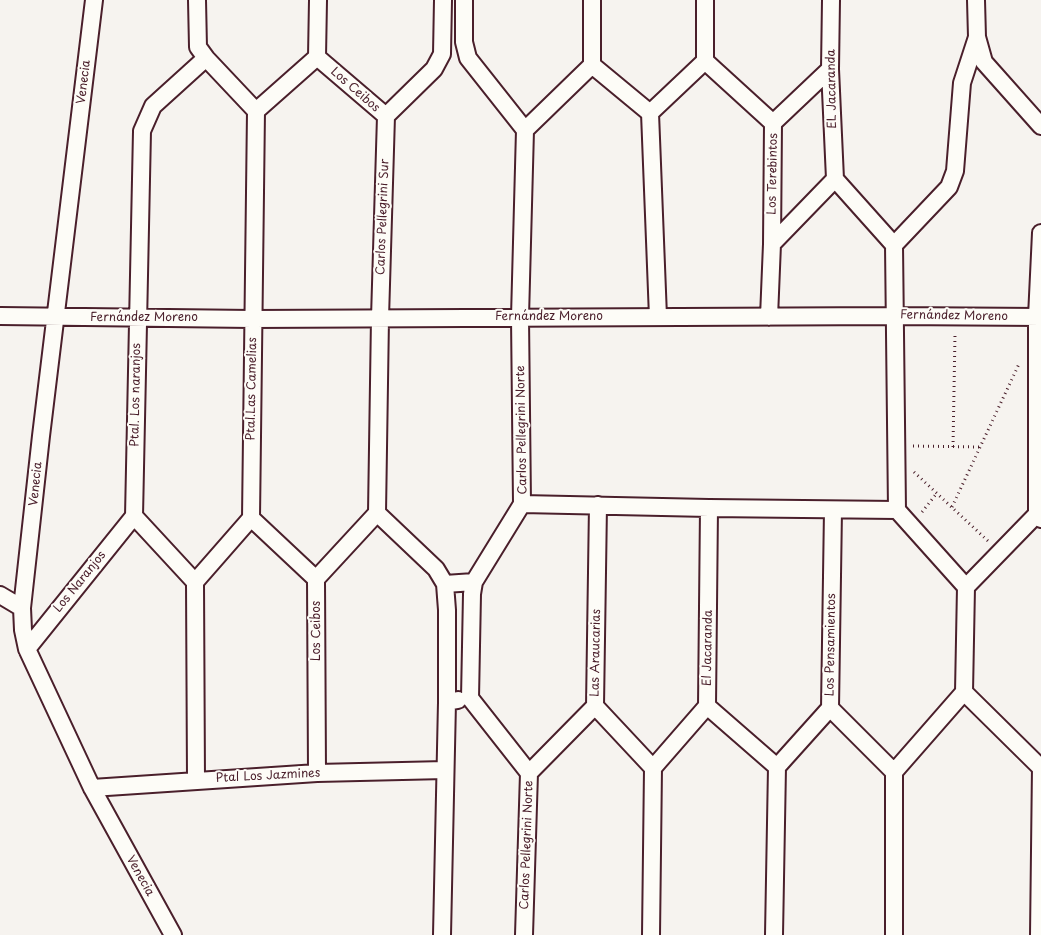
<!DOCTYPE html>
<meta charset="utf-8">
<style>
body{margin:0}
canvas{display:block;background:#f6f3ef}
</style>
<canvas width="1041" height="935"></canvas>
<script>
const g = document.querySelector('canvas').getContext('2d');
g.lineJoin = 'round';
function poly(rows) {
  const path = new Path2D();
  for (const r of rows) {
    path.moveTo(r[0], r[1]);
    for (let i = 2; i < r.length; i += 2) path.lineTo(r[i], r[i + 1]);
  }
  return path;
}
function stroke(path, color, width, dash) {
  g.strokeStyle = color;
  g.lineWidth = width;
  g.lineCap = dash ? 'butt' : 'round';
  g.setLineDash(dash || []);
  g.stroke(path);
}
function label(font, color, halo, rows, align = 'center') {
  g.font = font + ' "Playpen Sans",sans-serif';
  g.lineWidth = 4;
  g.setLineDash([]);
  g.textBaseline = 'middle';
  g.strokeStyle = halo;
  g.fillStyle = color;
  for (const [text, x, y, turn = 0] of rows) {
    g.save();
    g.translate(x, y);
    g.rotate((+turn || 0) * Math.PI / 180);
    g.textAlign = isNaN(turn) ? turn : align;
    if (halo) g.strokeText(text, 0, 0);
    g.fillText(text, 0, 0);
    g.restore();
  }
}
const path = poly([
 [913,446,980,447],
 [953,447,955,334],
 [914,472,988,541],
 [952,507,1019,364],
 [922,512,937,493]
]);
const street = poly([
 [94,0,41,436,22,608,23,630,27,649,92,788,173,935],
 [318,0,317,57,386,116,434,69,442,54,443,0],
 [464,0,464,42,468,58,525,130,520,317,522,504,474,582,472,594,470,698,529,773,524,935],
 [705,0,705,61],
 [831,0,830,69,835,179],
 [976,0,977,37,984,62,1041,126],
 [705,61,773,123,772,244,769,317],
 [592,65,650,113,658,317],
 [592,65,592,0],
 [256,111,317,57],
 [650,113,705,61],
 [386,116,380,318,377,513,436,569,445,584,447,610,447,702],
 [773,123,830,69],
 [525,130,592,65],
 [835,179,894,245,897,510,966,587,964,692,894,772],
 [1041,233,1037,317,1037,514,1041,519],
 [772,244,835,179],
 [894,245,949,187,955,171,962,83,977,37],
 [0,316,252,319,894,316,1041,317],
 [522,504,709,508,897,510],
 [833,510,830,708,894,772,894,935],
 [251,518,316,579,317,773],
 [316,579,377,513],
 [195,582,134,516,142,131,153,106,206,58],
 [445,584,474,582],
 [966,587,1037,514],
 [0,595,22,608],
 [27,649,134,516],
 [964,692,1040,767],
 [595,706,653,768,651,935],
 [707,706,777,767,774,935],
 [777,767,830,708],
 [653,768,707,706,709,508],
 [529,773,595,706,598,505],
 [196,781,195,582,251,518,256,111,206,58,198,47,197,0],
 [92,788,317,773,445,770],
 [442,935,447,702,458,700],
 [1039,935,1041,766]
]);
const streetNames = [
 ["Venecia",84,82,-83],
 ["EL Jacaranda",832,89,-91],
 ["Los Ceibos",355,90,41],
 ["Los Terebintos",773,174,-89],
 ["Carlos Pellegrini Sur",383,217,-88],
 ["Fernández Moreno",954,316,1],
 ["Fernández Moreno",549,317],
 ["Fernández Moreno",144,318],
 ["Ptal.Las Camelias",252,389,-89],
 ["Ptal. Los naranjos",136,395,-89],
 ["Carlos Pellegrini Norte",522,430,-91],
 ["Venecia",36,484,-84],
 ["Los Naranjos",80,582,-51],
 ["Los Ceibos",317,631,-90],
 ["Los Pensamientos",831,645,-89],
 ["El Jacaranda",708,648,-89],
 ["Las Araucarias",596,653,-89],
 ["Ptal Los Jazmines",268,776,-3],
 ["Carlos Pellegrini Norte",527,845,-88],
 ["Venecia",140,876,61]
];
stroke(street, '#4a1f2b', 20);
stroke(path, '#4a1f2b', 3, [1, 4]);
stroke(street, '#fdfcf7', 16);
label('12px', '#4a1f2b', '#fdfcf7', streetNames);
</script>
